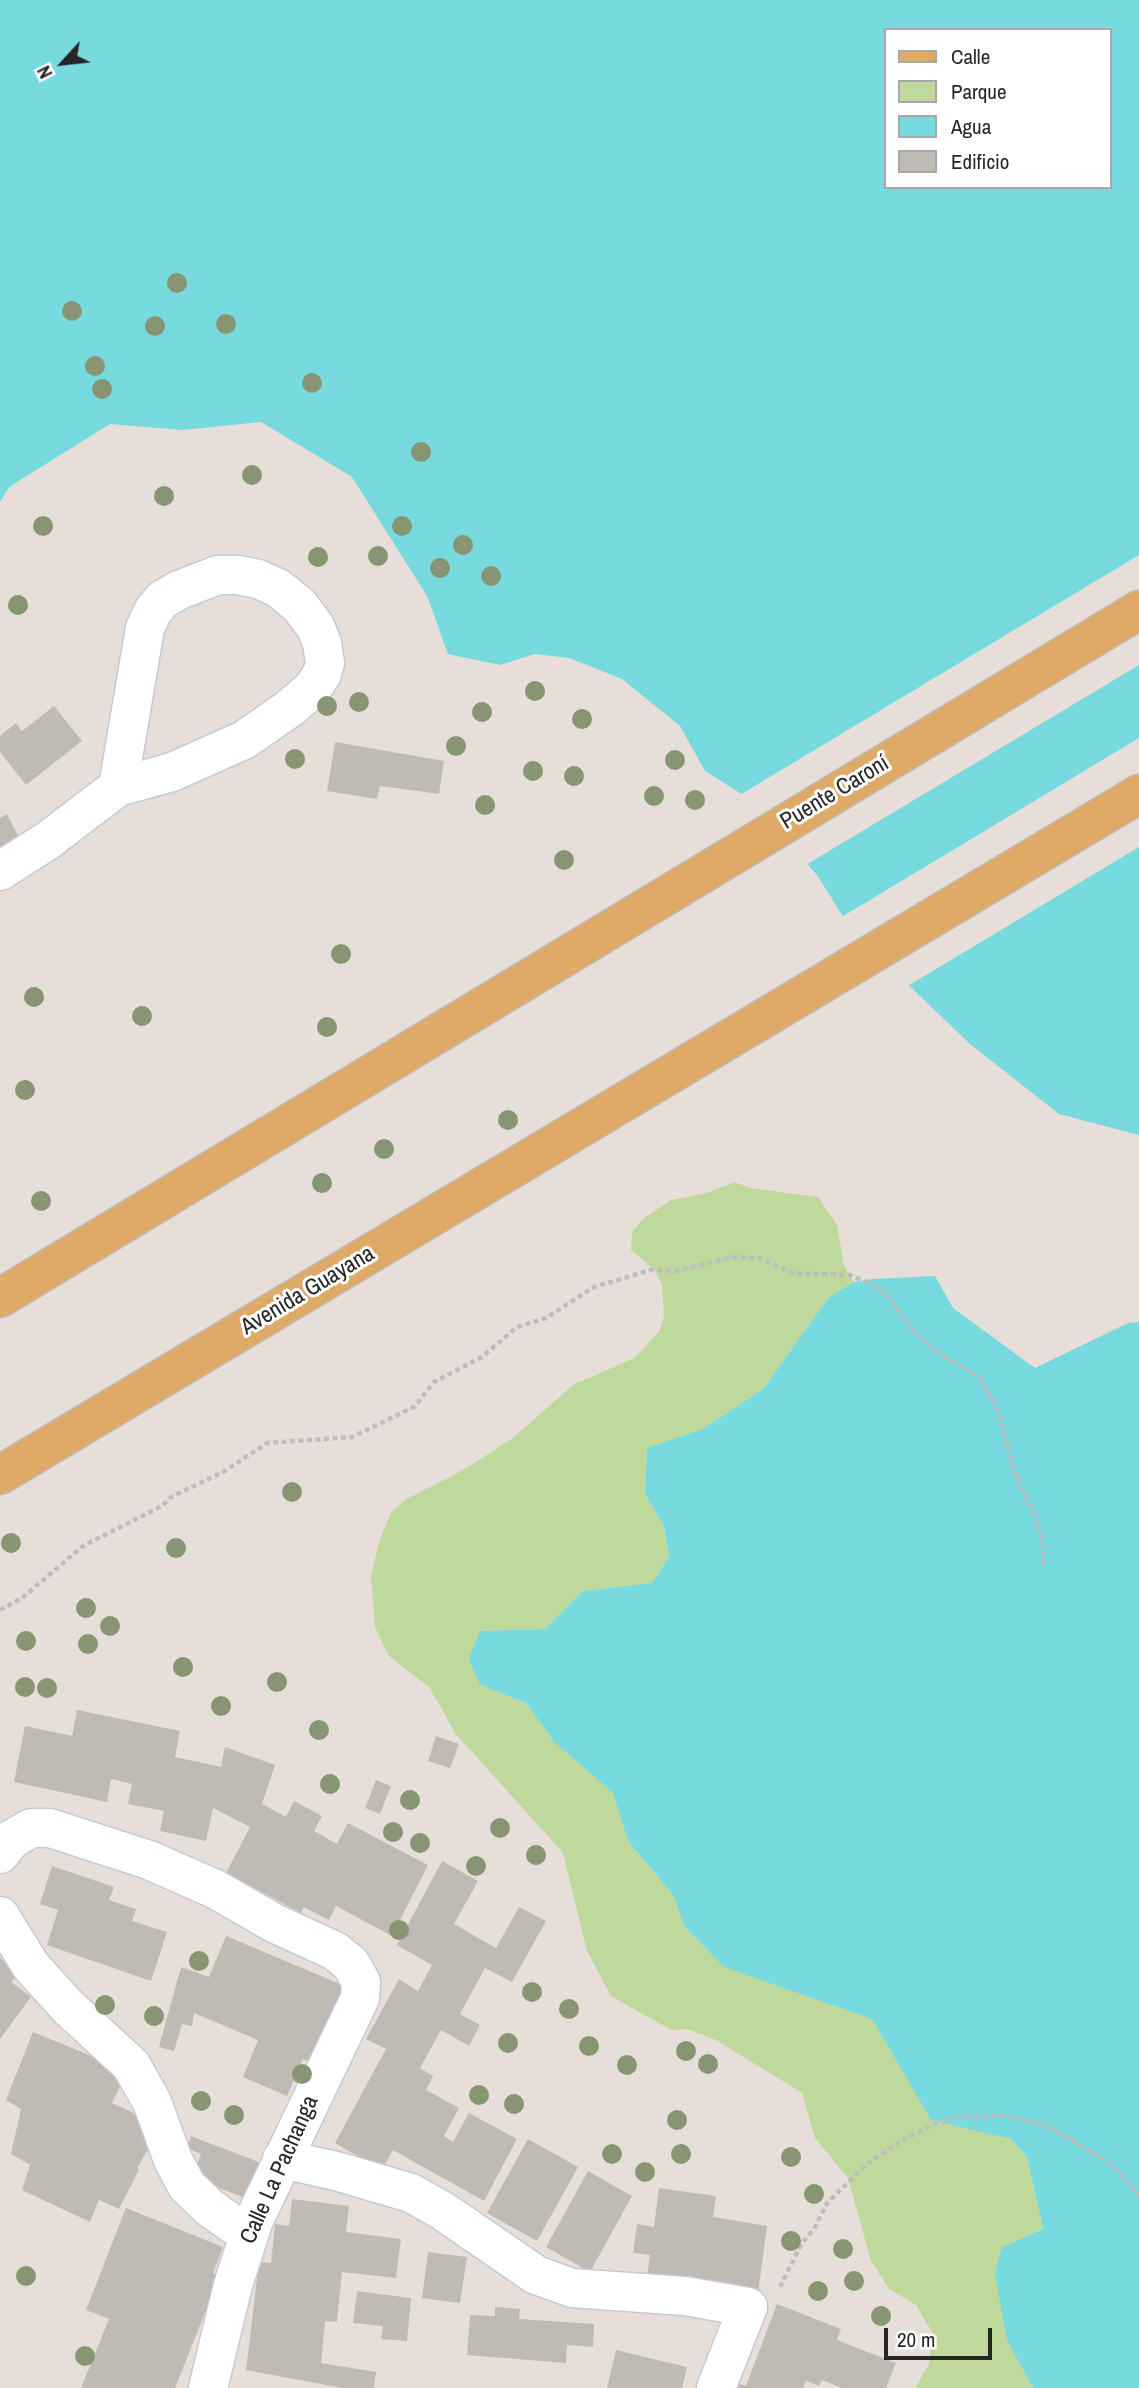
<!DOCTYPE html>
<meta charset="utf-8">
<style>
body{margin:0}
#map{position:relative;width:1139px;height:2388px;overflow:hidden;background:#e8ded9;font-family:"Archivo Narrow",sans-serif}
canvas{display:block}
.legend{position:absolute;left:884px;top:28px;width:228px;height:161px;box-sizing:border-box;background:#fff;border:2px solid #a8a8a8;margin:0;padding:9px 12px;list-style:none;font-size:21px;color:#262626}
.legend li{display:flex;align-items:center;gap:14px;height:35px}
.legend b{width:35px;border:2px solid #a8a8a8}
.north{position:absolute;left:28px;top:28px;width:70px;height:70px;-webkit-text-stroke:5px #fff;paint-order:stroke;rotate:243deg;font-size:19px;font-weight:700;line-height:28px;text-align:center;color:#262626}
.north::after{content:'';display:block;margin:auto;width:24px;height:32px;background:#262626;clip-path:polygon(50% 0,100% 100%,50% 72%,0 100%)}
.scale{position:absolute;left:884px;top:2328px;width:108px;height:32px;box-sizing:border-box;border:4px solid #262626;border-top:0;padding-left:9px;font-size:21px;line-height:24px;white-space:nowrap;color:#262626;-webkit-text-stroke:5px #fff;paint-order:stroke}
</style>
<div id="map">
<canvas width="1139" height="2388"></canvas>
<ul class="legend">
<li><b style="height:9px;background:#dfa967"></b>Calle</li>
<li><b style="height:19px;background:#bed99b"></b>Parque</li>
<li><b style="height:19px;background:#77dadf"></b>Agua</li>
<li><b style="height:19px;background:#c0bab5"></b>Edificio</li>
</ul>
<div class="north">N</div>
<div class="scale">20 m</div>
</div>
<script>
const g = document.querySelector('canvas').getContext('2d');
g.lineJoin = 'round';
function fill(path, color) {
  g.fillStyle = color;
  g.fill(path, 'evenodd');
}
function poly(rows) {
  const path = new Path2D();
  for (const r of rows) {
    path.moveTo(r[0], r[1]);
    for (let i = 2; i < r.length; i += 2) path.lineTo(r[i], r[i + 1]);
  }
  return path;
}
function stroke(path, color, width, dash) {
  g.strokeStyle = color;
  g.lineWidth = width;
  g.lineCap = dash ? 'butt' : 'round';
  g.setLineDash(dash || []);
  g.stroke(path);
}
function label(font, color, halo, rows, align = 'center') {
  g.font = font + ' "Archivo Narrow",sans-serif';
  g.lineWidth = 6;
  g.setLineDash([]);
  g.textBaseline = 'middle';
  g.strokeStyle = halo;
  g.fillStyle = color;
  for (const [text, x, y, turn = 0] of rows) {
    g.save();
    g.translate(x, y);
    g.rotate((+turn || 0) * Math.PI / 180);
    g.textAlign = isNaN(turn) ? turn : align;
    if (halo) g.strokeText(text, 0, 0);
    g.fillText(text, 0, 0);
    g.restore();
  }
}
const green = poly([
 [734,1182,750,1188,818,1197,837,1225,844,1266,854,1282,829,1297,763,1389,703,1429,647,1448,645,1494,664,1526,669,1557,652,1583,582,1591,546,1629,480,1631,480,1685,526,1703,554,1742,613,1793,628,1841,673,1895,685,1927,724,1966,872,2019,931,2119,1011,2139,1027,2157,1043,2229,1002,2247,1007,2341,1033,2388,915,2388,929,2364,932,2332,916,2305,889,2289,871,2261,848,2178,815,2138,802,2093,718,2041,688,2029,671,2030,611,1996,587,1951,563,1853,455,1733,430,1688,389,1656,375,1627,371,1576,379,1542,392,1511,405,1500,465,1469,513,1438,573,1385,634,1358,659,1332,664,1316,662,1285,655,1270,631,1250,632,1232,643,1219,671,1200,704,1194]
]);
const water = poly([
 [0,0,1139,0,1139,1135,1059,1114,970,1044,852,931,817,875,751,800,705,771,680,726,622,679,569,658,535,654,500,665,448,654,427,596,352,477,261,422,183,430,110,424,9,487,0,502],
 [885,30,1109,30,1109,187,885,187],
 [935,1276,953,1308,1035,1368,1128,1323,1139,1322,1139,2388,1033,2388,1007,2341,995,2274,1002,2247,1043,2229,1027,2157,1011,2139,931,2120,872,2019,724,1967,685,1927,673,1895,628,1841,613,1793,554,1742,526,1703,480,1685,469,1658,480,1631,545,1629,582,1591,652,1583,669,1557,664,1526,645,1494,647,1448,703,1429,763,1389,829,1297,854,1282,872,1279]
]);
const pier = poly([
 [1139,555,1139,665,804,866,748,803,738,796],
 [1139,738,1139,847,906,987,850,933,840,918]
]);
const building = poly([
 [54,706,82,741,26,785,0,752,0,736,16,723,22,731],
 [335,742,444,761,439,794,380,786,377,799,327,791],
 [7,814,23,846,0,858,0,818],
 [77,1710,180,1731,175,1757,221,1767,225,1747,275,1765,262,1804,286,1817,294,1801,322,1816,314,1831,337,1844,348,1823,428,1865,392,1936,336,1906,329,1920,304,1907,301,1913,226,1873,250,1827,213,1808,206,1841,160,1831,164,1811,128,1804,132,1784,111,1779,107,1802,14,1782,25,1726,72,1736],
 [436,1736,459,1744,450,1768,428,1761],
 [376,1780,391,1786,380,1814,365,1808],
 [442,1861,478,1881,454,1924,496,1948,519,1907,546,1921,512,1982,485,1968,460,2014,480,2025,469,2046,441,2030,420,2068,433,2076,426,2090,459,2108,444,2136,453,2142,469,2113,517,2139,484,2201,393,2150,382,2170,335,2143,386,2049,366,2039,399,1979,418,1991,432,1965,397,1945],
 [52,1866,114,1887,109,1900,136,1909,132,1921,167,1932,151,1981,47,1945,58,1910,40,1904],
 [226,1936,345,1986,313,2063,303,2059,287,2096,243,2077,258,2040,194,2013,192,2026,182,2024,174,2051,159,2047,181,1967,209,1977],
 [0,1958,19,1972,11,1982,31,1997,0,2039],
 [33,2032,94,2057,125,2076,112,2103,145,2118,155,2138,137,2168,139,2170,119,2209,99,2200,90,2222,22,2190,30,2165,11,2154,21,2109,6,2100],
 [191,2136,261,2163,248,2199,192,2178,201,2154,187,2148],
 [528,2139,578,2167,537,2241,487,2213],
 [588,2171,632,2196,590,2272,546,2247],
 [659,2188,716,2196,713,2217,767,2226,758,2294,647,2278,650,2255,633,2253,637,2224,654,2227],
 [292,2199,349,2206,346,2232,401,2239,396,2278,342,2272,337,2322,325,2321,321,2363,376,2372,374,2388,342,2388,246,2370,259,2262,271,2263,275,2224,289,2226],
 [126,2208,223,2247,213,2273,220,2275,175,2388,81,2388,109,2319,86,2310],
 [428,2252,467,2257,460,2303,422,2298],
 [357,2291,411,2298,407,2341,381,2339,383,2326,353,2323],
 [777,2304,841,2329,837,2340,896,2363,886,2388,842,2388,822,2380,819,2386,806,2381,803,2388,730,2388,733,2381,746,2386],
 [495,2307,520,2309,519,2319,594,2324,593,2347,567,2345,566,2363,467,2355,470,2315,495,2316],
 [616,2350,687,2367,682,2388,607,2388]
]);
const path = poly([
 [0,1610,22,1598,83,1546,162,1506,171,1497,225,1471,267,1443,352,1437,414,1407,434,1382,482,1357,517,1327,546,1318,594,1287,651,1270,676,1271,733,1257,759,1258,793,1273,850,1275,875,1286,887,1296,915,1333,936,1352,980,1378,999,1413,1014,1471,1036,1518,1043,1544,1044,1568],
 [780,2287,802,2243,814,2229,827,2203,867,2164,896,2144,932,2125,954,2118,1002,2115,1044,2125,1105,2160,1119,2172,1139,2196]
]);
const minor = poly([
 [218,575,238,575,258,579,278,588,299,605,315,626,322,643,325,663,322,674,312,689,290,708,244,740,172,772,118,787,145,628,153,611,162,600,179,590,218,575],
 [0,871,47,841,118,787],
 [0,1854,12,1839,31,1828,50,1828,149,1860,215,1889,274,1923,335,1951,351,1964,361,1982,360,1998,254,2220,233,2285,208,2388],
 [0,1916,31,1966,68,2007,131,2065,152,2102,173,2160,187,2186,210,2208,234,2225,250,2232],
 [282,2159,336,2171,411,2193,443,2211,536,2275,572,2288,685,2296,748,2307,716,2388]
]);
const major = poly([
 [0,1298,1139,610],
 [0,1475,1139,794]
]);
const trees = [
 [177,283],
 [72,311],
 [226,324],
 [155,326],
 [95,366],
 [312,383],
 [102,389],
 [421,452],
 [252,475],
 [164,496],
 [43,526],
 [402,526],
 [463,545],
 [378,556],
 [318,557],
 [440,568],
 [491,576],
 [18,605],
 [535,691],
 [359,702],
 [327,706],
 [482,712],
 [582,719],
 [456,746],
 [295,759],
 [675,760],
 [533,771],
 [574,776],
 [654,796],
 [695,800],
 [485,805],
 [564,860],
 [341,954],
 [34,997],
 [142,1016],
 [327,1027],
 [25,1090],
 [508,1120],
 [384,1149],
 [322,1183],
 [41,1201],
 [292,1492],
 [11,1543],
 [176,1548],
 [86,1608],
 [110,1626],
 [26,1641],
 [88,1644],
 [183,1667],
 [277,1682],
 [25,1687],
 [47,1688],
 [221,1706],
 [319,1730],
 [330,1784],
 [410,1800],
 [500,1828],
 [393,1832],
 [420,1843],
 [536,1855],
 [476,1866],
 [399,1930],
 [199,1961],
 [532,1992],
 [105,2005],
 [569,2009],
 [154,2016],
 [508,2043],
 [589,2046],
 [686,2051],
 [708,2064],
 [627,2065],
 [302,2074],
 [479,2095],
 [201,2101],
 [514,2104],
 [234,2115],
 [677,2120],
 [612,2154],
 [681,2154],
 [791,2157],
 [645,2172],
 [814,2194],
 [791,2241],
 [843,2249],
 [26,2276],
 [854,2281],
 [818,2291],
 [881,2316],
 [85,2356]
];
const streetNames = [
 ["Puente Caroní",835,793,-31],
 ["Avenida Guayana",308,1291,-31],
 ["Calle La Pachanga",280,2170,-66]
];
fill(green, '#bed99b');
fill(water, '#77dadf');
fill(pier, '#e8ded9');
fill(building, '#c0bab5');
stroke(minor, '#c5cad3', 41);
stroke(major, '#bebebe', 41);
stroke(path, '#bebebe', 4.5, [5, 3.5]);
stroke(minor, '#fff', 38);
stroke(major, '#dfa967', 38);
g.fillStyle = '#889573';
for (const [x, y] of trees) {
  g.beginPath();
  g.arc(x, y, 10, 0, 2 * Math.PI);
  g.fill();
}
label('23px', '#262626', '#fff', streetNames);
</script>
